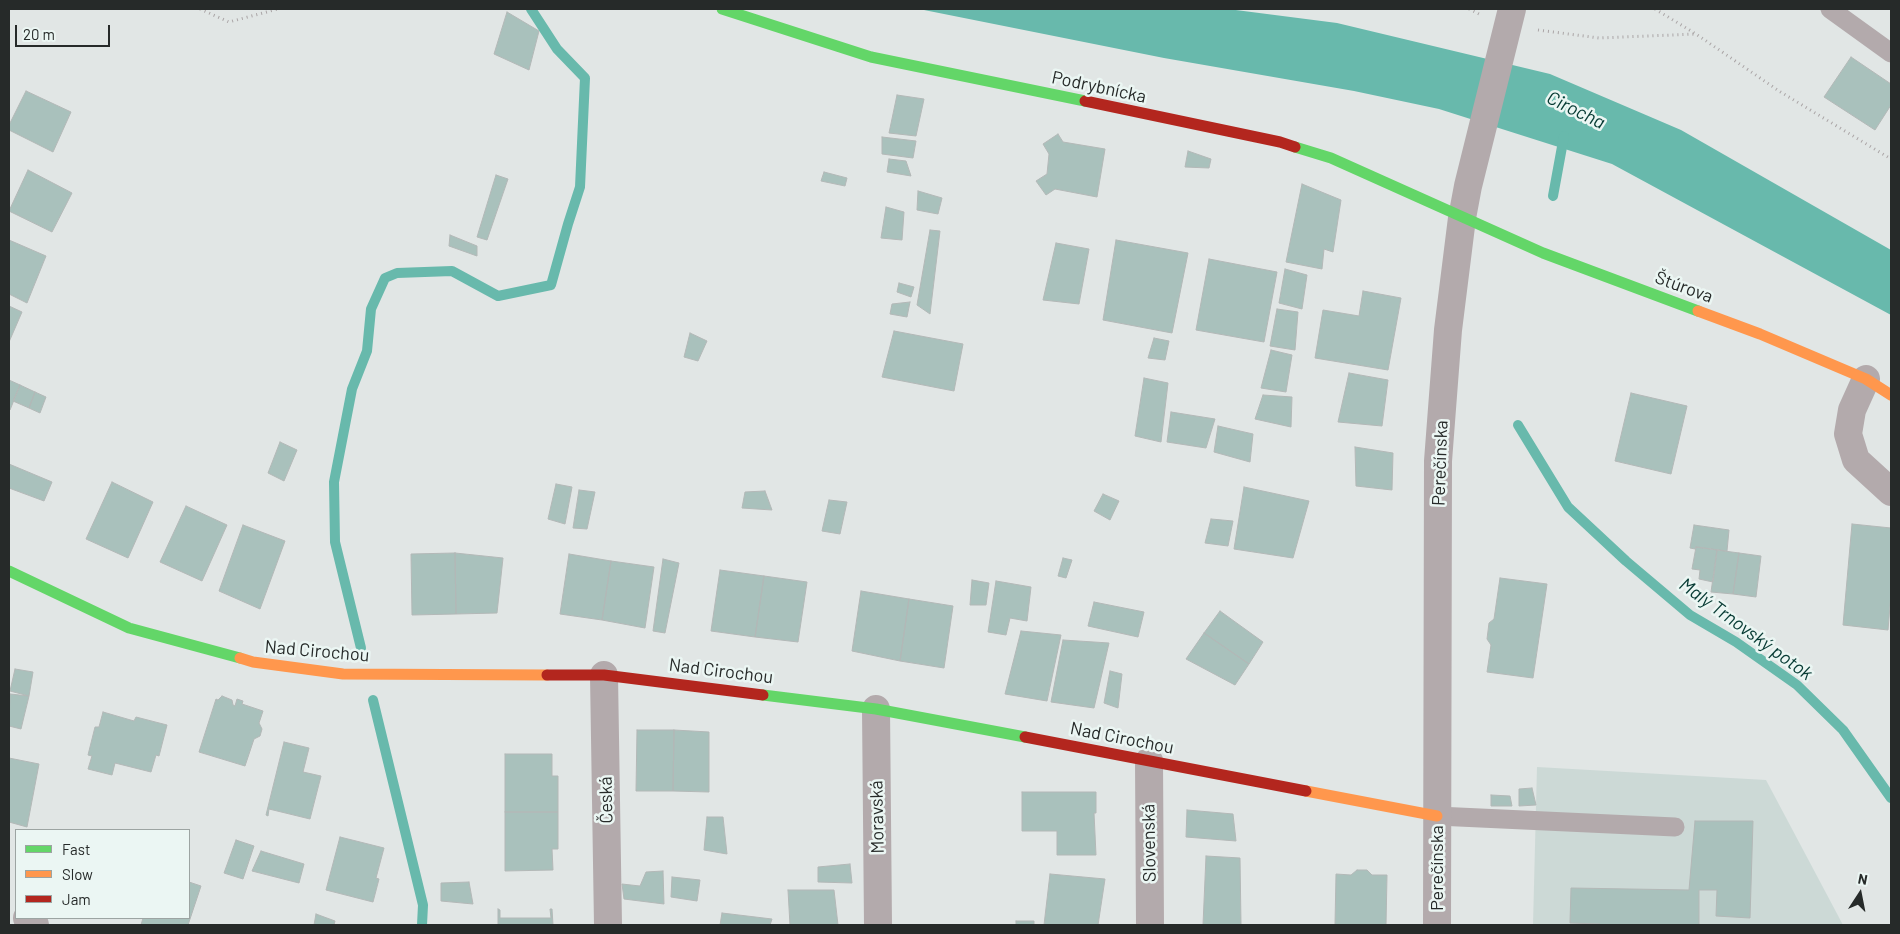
<!DOCTYPE html>
<meta charset="utf-8">
<style>
body{margin:0}
#map{position:relative;width:1900px;height:934px;overflow:hidden;background:#e1e6e5;font-family:Barlow,sans-serif}
canvas{display:block}
.frame{position:absolute;inset:0;border:10px solid #262a29;pointer-events:none}
.legend{position:absolute;left:15px;top:829px;width:175px;height:90px;box-sizing:border-box;background:#ebf6f3;border:1px solid #9ca4a2;margin:0;padding:6px 9px;list-style:none;font-size:15px;color:#262a29}
.legend li{display:flex;align-items:center;gap:10px;height:25px}
.legend b{width:25px;border:1px solid #9ca4a2}
.north{position:absolute;left:1835px;top:869px;width:50px;height:50px;-webkit-text-stroke:4px #ebf6f3;paint-order:stroke;rotate:11deg;font-size:14px;font-weight:700;line-height:20px;text-align:center;color:#262a29}
.north::after{content:'';display:block;margin:auto;width:18px;height:22px;background:#262a29;clip-path:polygon(50% 0,100% 100%,50% 72%,0 100%)}
.scale{position:absolute;left:15px;top:25px;width:95px;height:22px;box-sizing:border-box;border:2px solid #262a29;border-top:0;padding-left:6px;font-size:15px;line-height:18px;white-space:nowrap;color:#262a29;-webkit-text-stroke:4px #ebf6f3;paint-order:stroke}
</style>
<div id="map">
<canvas width="1900" height="934"></canvas>
<div class="frame"></div>
<ul class="legend">
<li><b style="height:6px;background:#63d668"></b>Fast</li>
<li><b style="height:6px;background:#ff974d"></b>Slow</li>
<li><b style="height:6px;background:#b3261e"></b>Jam</li>
</ul>
<div class="north">N</div>
<div class="scale">20 m</div>
</div>
<script>
const g = document.querySelector('canvas').getContext('2d');
g.lineJoin = 'round';
function fill(path, color) {
  g.fillStyle = color;
  g.fill(path, 'evenodd');
}
function poly(rows) {
  const path = new Path2D();
  for (const r of rows) {
    path.moveTo(r[0], r[1]);
    for (let i = 2; i < r.length; i += 2) path.lineTo(r[i], r[i + 1]);
  }
  return path;
}
function stroke(path, color, width, dash) {
  g.strokeStyle = color;
  g.lineWidth = width;
  g.lineCap = dash ? 'butt' : 'round';
  g.setLineDash(dash || []);
  g.stroke(path);
}
function label(font, color, halo, rows, align = 'center') {
  g.font = font + ' Barlow,sans-serif';
  g.lineWidth = 5;
  g.setLineDash([]);
  g.textBaseline = 'middle';
  g.strokeStyle = halo;
  g.fillStyle = color;
  for (const [text, x, y, turn = 0] of rows) {
    g.save();
    g.translate(x, y);
    g.rotate((+turn || 0) * Math.PI / 180);
    g.textAlign = isNaN(turn) ? turn : align;
    if (halo) g.strokeText(text, 0, 0);
    g.fillText(text, 0, 0);
    g.restore();
  }
}
const built = poly([
 [1537,767,1766,780,1843,925,1533,925]
]);
const water = poly([
 [919,9,1228,9,1337,23,1550,74,1681,130,1891,250,1891,315,1612,164,1439,109,1354,91,1164,58]
]);
const stream = poly([
 [1553,196,1564,136],
 [1518,425,1568,507,1626,561,1690,615,1736,642,1797,685,1843,730,1891,798],
 [361,648,335,542,334,482,352,389,367,351,371,309,385,278,397,273,452,271,498,296,551,285,568,224,580,187,585,78,557,49,531,9],
 [373,700,423,905,422,925]
]);
const building = poly([
 [507,12,539,31,529,70,494,54,507,12],
 [1851,57,1891,84,1891,105,1875,130,1824,97,1851,57],
 [26,91,71,112,53,152,9,130,9,125,26,91],
 [897,95,924,99,916,136,889,133,897,95],
 [1058,134,1063,142,1105,149,1097,197,1055,189,1046,195,1036,181,1047,174,1049,154,1043,144,1058,134],
 [882,137,916,141,913,158,882,154,882,137],
 [1188,151,1211,159,1209,168,1185,167,1188,151],
 [889,159,906,161,911,176,887,172,889,159],
 [28,170,72,193,52,232,9,211,28,170],
 [824,172,847,178,845,186,821,181,824,172],
 [496,175,508,179,487,240,477,237,496,175],
 [1302,184,1341,200,1333,252,1324,249,1322,269,1286,262,1302,184],
 [918,191,942,198,938,214,917,210,918,191],
 [886,207,904,212,902,240,881,238,886,207],
 [930,230,940,231,930,314,917,305,930,230],
 [450,235,477,246,477,256,449,246,450,235],
 [9,240,46,256,27,303,9,294,9,240],
 [1116,240,1188,253,1172,333,1103,320,1116,240],
 [1056,243,1089,249,1079,304,1043,300,1056,243],
 [1209,259,1277,272,1264,342,1196,330,1209,259],
 [1285,269,1307,275,1302,309,1279,303,1285,269],
 [899,283,914,287,911,297,897,292,899,283],
 [1363,291,1401,298,1388,370,1315,358,1323,310,1359,316,1363,291],
 [910,302,907,317,890,314,892,304,910,302],
 [9,306,22,312,9,342,9,306],
 [1277,309,1298,312,1295,350,1270,346,1277,309],
 [894,331,963,344,954,391,882,377,894,331],
 [690,333,707,341,698,361,684,357,690,333],
 [1154,338,1169,341,1165,360,1148,358,1154,338],
 [1271,350,1292,355,1286,392,1261,388,1271,350],
 [1349,373,1388,380,1382,426,1338,422,1349,373],
 [1144,378,1168,383,1161,442,1135,436,1144,378],
 [9,380,20,385,10,410,9,409,9,380],
 [20,385,35,392,29,408,13,401,20,385],
 [35,392,46,397,40,413,29,408,35,392],
 [1631,393,1687,406,1671,474,1615,461,1631,393],
 [1263,395,1292,397,1291,427,1255,419,1263,395],
 [1171,412,1215,419,1206,448,1167,442,1171,412],
 [1218,426,1253,434,1250,462,1214,452,1218,426],
 [280,442,297,450,284,481,268,473,280,442],
 [1355,447,1393,453,1392,490,1356,486,1355,447],
 [9,464,52,482,44,501,9,488,9,464],
 [112,482,153,502,128,558,86,539,112,482],
 [556,484,572,487,565,524,548,519,556,484],
 [1244,487,1309,501,1293,558,1234,549,1244,487],
 [579,490,595,492,587,529,573,528,579,490],
 [765,491,772,510,742,508,745,492,765,491],
 [1103,494,1119,501,1110,520,1094,511,1103,494],
 [829,500,847,502,840,534,822,531,829,500],
 [186,506,227,525,202,581,160,562,186,506],
 [1211,519,1233,521,1228,546,1205,543,1211,519],
 [1852,524,1891,528,1891,594,1888,630,1843,625,1852,524],
 [243,525,285,541,260,609,219,591,243,525],
 [1694,525,1729,530,1727,551,1696,547,1695,549,1690,548,1694,525],
 [1696,547,1717,550,1713,582,1699,579,1700,570,1692,569,1696,547],
 [1717,550,1739,553,1733,594,1711,592,1717,550],
 [455,553,456,614,412,615,411,554,455,553],
 [455,553,503,558,497,613,456,614,455,553],
 [1739,553,1761,556,1756,597,1733,594,1739,553],
 [569,554,611,561,602,620,560,614,569,554],
 [1063,558,1072,560,1066,578,1058,576,1063,558],
 [663,559,679,563,665,633,653,631,663,559],
 [611,561,654,567,645,628,602,620,611,561],
 [720,570,764,576,755,637,711,631,720,570],
 [764,576,807,582,798,642,755,637,764,576],
 [1500,578,1547,584,1533,678,1487,672,1491,645,1487,639,1489,623,1494,619,1500,578],
 [972,580,989,583,986,605,970,605,972,580],
 [996,581,1031,587,1027,621,1010,618,1006,635,988,632,996,581],
 [861,591,909,599,900,661,852,651,861,591],
 [909,599,953,606,944,668,900,661,909,599],
 [1094,602,1144,612,1138,637,1088,626,1094,602],
 [1220,611,1263,642,1249,664,1204,633,1220,611],
 [1021,631,1061,635,1047,701,1005,694,1021,631],
 [1204,633,1249,664,1235,685,1186,659,1204,633],
 [1063,640,1109,643,1094,708,1051,702,1063,640],
 [15,669,33,672,29,696,10,691,15,669],
 [1110,671,1122,674,1118,708,1104,703,1110,671],
 [10,694,29,696,21,729,9,726,10,694],
 [222,696,232,700,233,705,235,706,237,699,243,701,242,704,263,711,259,723,262,729,260,736,254,739,245,766,199,752,216,699,218,700,222,696],
 [103,712,134,721,136,717,167,725,159,756,156,755,151,772,115,763,112,775,88,769,92,756,88,755,95,727,99,727,103,712],
 [637,730,674,730,673,791,636,791,637,730],
 [674,730,709,732,709,792,673,791,674,730],
 [284,742,309,748,303,772,321,776,310,819,269,809,268,816,266,815,284,742],
 [505,754,552,754,552,776,558,776,558,812,505,812,505,754],
 [9,758,39,764,27,827,9,822,9,758],
 [1532,788,1536,805,1519,806,1519,789,1532,788],
 [1022,792,1096,792,1096,813,1094,813,1096,855,1057,855,1057,831,1022,831,1022,792],
 [1491,795,1510,796,1512,806,1491,806,1491,795],
 [1187,810,1233,814,1236,841,1186,837,1187,810],
 [505,812,558,812,558,849,552,849,553,870,505,871,505,812],
 [707,817,723,817,727,854,704,850,707,817],
 [1695,821,1753,821,1750,918,1716,916,1717,890,1699,890,1699,925,1600,925,1600,924,1570,923,1571,888,1689,890,1695,821],
 [340,837,384,848,376,878,379,879,373,902,326,890,340,837],
 [236,840,254,846,243,879,224,873,236,840],
 [261,851,304,864,299,883,252,871,261,851],
 [1206,856,1240,858,1241,925,1203,925,1206,856],
 [850,864,852,883,818,882,818,867,850,864],
 [1357,870,1367,870,1372,875,1387,875,1386,925,1335,925,1336,874,1351,875,1357,870],
 [663,871,664,904,624,899,622,884,640,886,646,872,663,871],
 [1050,874,1105,879,1098,925,1044,925,1050,874],
 [672,877,700,880,697,901,671,897,672,877],
 [189,882,201,886,188,925,141,925,143,918,189,918,189,882],
 [469,882,473,904,441,901,441,883,469,882],
 [788,890,834,890,838,925,790,925,788,890],
 [498,909,500,910,500,918,551,918,550,909,552,909,553,925,498,925,498,909],
 [722,913,772,919,770,925,720,925,722,913],
 [316,914,335,921,334,925,314,925,316,914],
 [1016,921,1034,921,1034,925,1016,925,1016,921]
]);
const path = poly([
 [200,9,229,22,278,9],
 [1469,9,1479,14],
 [1655,9,1696,34,1779,91,1891,159],
 [1538,30,1599,38,1696,34]
]);
const lane = poly([
 [1830,9,1891,53],
 [1437,816,1675,827]
]);
const street = poly([
 [1866,379,1852,410,1848,434,1856,460,1891,492],
 [604,675,608,925],
 [876,709,878,925],
 [1149,761,1150,925],
 [27,918,35,925],
 [1437,925,1438,461,1448,330,1462,218,1468,186,1512,9]
]);
const fast = poly([
 [722,9,871,57,1085,101],
 [1295,147,1331,158,1543,253,1698,311],
 [9,571,129,628,240,658],
 [763,695,876,709,1025,737]
]);
const slow = poly([
 [1698,311,1760,334,1866,379,1891,395],
 [240,658,253,662,343,674,547,675],
 [1306,791,1437,816]
]);
const jam = poly([
 [1085,101,1280,142,1295,147],
 [547,675,604,675,763,695],
 [1025,737,1306,791]
]);
const streetNames = [
 ["Podrybnícka",1099,87,12],
 ["Štúrova",1684,287,20],
 ["Perečínska",1440,463,-88],
 ["Nad Cirochou",317,651,5],
 ["Nad Cirochou",721,671,7],
 ["Nad Cirochou",1122,738,11],
 ["Česká",606,800,-91],
 ["Moravská",877,817,-91],
 ["Slovenská",1149,843,-91],
 ["Perečínska",1437,868,-90]
];
const waterNames = [
 ["Cirocha",1576,110,26],
 ["Malý Trnovský potok",1746,629,36]
];
fill(built, '#ccd9d6');
fill(water, '#68b9ac');
stroke(stream, '#68b9ac', 10);
fill(building, '#a9c1bc');
stroke(building, '#b3b8b7', 1);
stroke(path, '#aaa5a6', 3, [1, 4]);
stroke(lane, '#b3aaac', 19);
stroke(street, '#b3aaac', 28);
stroke(fast, '#63d668', 11);
stroke(slow, '#ff974d', 11);
stroke(jam, '#b3261e', 11);
label('18px', '#262a29', '#ebf6f3', streetNames);
label('italic 19px', '#063a33', '#ebf6f3', waterNames);
</script>
